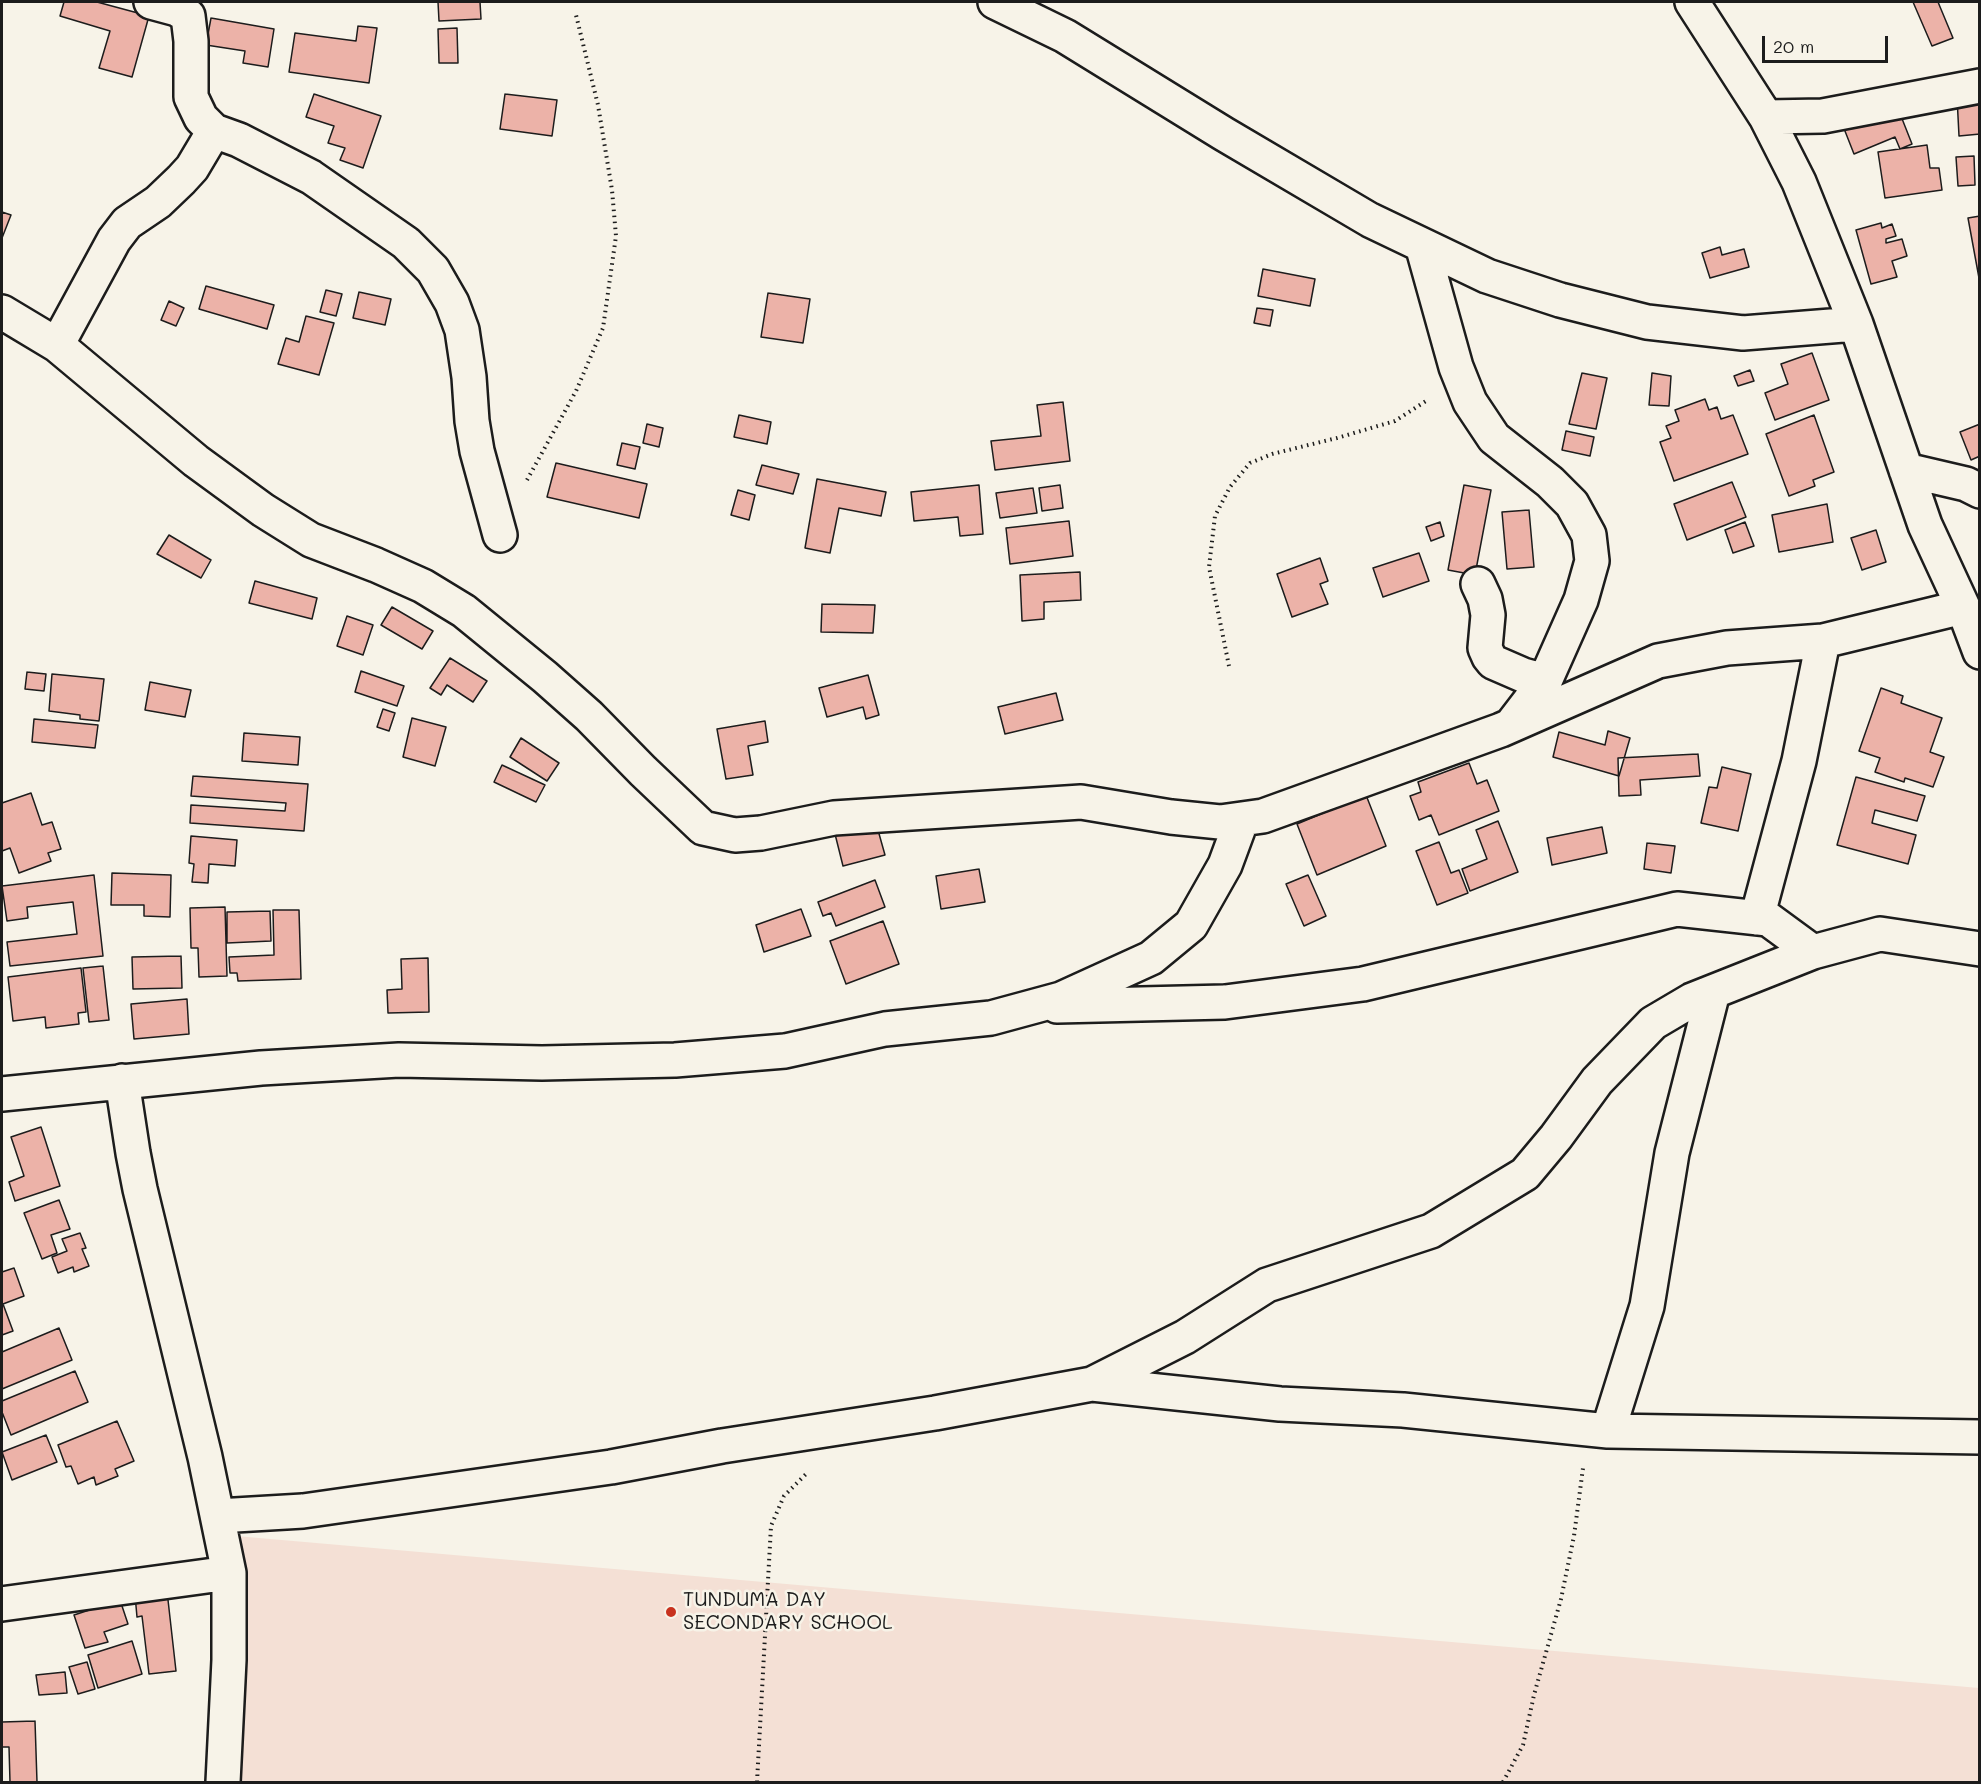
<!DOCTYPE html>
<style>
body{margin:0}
#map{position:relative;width:1981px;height:1784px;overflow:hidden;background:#f7f3e8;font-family:Mali,sans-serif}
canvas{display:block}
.frame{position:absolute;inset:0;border:3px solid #1c1c1c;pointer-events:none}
.scale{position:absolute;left:1762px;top:36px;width:126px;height:27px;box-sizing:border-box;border:3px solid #1c1c1c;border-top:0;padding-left:8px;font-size:18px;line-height:21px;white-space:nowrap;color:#1c1c1c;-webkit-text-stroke:4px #f7f3e8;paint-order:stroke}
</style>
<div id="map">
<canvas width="1981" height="1784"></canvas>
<div class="frame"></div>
<div class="scale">20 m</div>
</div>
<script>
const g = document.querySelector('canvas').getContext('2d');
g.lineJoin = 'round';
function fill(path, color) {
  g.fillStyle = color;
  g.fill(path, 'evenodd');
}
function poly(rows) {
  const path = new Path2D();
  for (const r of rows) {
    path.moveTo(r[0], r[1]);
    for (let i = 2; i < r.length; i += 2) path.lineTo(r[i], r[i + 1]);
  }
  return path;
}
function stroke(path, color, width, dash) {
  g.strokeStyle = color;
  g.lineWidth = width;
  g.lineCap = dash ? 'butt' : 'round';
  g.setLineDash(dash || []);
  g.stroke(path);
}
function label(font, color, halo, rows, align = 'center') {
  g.font = font + ' Mali,sans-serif';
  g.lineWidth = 5;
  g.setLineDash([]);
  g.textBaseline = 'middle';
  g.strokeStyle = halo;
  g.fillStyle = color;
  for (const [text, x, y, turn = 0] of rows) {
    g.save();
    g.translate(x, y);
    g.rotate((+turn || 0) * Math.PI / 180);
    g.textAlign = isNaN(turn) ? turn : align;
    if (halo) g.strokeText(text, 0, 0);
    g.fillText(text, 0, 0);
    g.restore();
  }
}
const built = poly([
 [236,1536,1979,1688,1979,1782,229,1782]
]);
const building = poly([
 [64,2,97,2,149,16,132,77,99,68,110,31,60,16,64,2],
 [438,2,480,2,481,19,439,21,438,2],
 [1913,2,1938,2,1953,38,1932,46,1913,2],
 [211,18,274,29,268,67,243,63,245,51,206,45,211,18],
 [358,26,377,28,369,83,289,72,295,33,356,41,358,26],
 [457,28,458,63,439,63,438,29,457,28],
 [314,94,381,116,363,168,340,160,345,148,328,143,334,126,306,117,314,94],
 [505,94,557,100,552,136,500,129,505,94],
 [1980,96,1980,134,1959,136,1957,97,1980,96],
 [1897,106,1912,144,1900,149,1895,137,1854,154,1843,126,1897,106],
 [1927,145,1930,168,1939,168,1942,190,1885,198,1878,152,1927,145],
 [1974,156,1975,185,1958,186,1956,157,1974,156],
 [2,212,11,215,2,238,2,212],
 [1980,216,1980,278,1979,278,1968,218,1980,216],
 [1881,223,1882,228,1892,224,1896,236,1886,239,1886,243,1902,239,1907,256,1892,261,1897,277,1871,284,1856,230,1881,223],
 [1720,247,1722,255,1744,249,1749,267,1710,278,1702,253,1720,247],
 [1263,269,1315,279,1310,306,1258,296,1263,269],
 [206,286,274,305,267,329,199,309,206,286],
 [326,290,342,294,336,316,320,312,326,290],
 [359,292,391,299,385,325,353,318,359,292],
 [768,293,810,299,803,343,761,337,768,293],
 [169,301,184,308,176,326,161,320,169,301],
 [1257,308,1273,310,1270,326,1254,323,1257,308],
 [306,316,334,323,319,375,278,364,286,338,299,342,306,316],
 [1812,353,1829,400,1775,420,1765,393,1788,384,1781,364,1812,353],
 [1750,370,1754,381,1738,386,1734,376,1750,370],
 [1582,373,1607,378,1596,429,1569,424,1582,373],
 [1652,373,1671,376,1669,406,1649,405,1652,373],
 [1705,399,1709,410,1717,407,1721,419,1733,415,1748,454,1674,481,1660,442,1671,438,1666,426,1679,421,1675,410,1705,399],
 [1063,402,1070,461,995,470,991,441,1041,436,1037,405,1063,402],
 [739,415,771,422,767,444,734,437,739,415],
 [1814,415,1834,472,1813,480,1815,486,1789,496,1766,434,1814,415],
 [647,424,663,428,659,447,643,443,647,424],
 [1980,424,1980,456,1971,460,1960,432,1980,424],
 [1566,431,1594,437,1590,456,1562,450,1566,431],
 [622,443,640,447,635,469,617,465,622,443],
 [556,463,647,484,639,518,547,497,556,463],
 [762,465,799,474,793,494,756,485,762,465],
 [817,479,886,492,881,516,839,508,830,553,805,548,817,479],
 [1732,482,1746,517,1687,540,1674,504,1732,482],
 [979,485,983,534,960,536,958,517,914,521,911,492,979,485],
 [1060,485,1063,508,1042,511,1039,488,1060,485],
 [1464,485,1491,490,1475,575,1448,570,1464,485],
 [1033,488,1037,513,1000,518,996,493,1033,488],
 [738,490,755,495,749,520,731,515,738,490],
 [1827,504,1833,542,1779,552,1772,515,1827,504],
 [1529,510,1534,567,1507,569,1502,512,1529,510],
 [1069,521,1073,556,1010,564,1006,528,1069,521],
 [1440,522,1444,536,1431,541,1426,527,1440,522],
 [1745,522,1754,546,1733,553,1725,530,1745,522],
 [1876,530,1886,562,1862,570,1851,538,1876,530],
 [169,535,211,560,201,578,157,554,169,535],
 [1419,553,1429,581,1383,597,1373,568,1419,553],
 [1320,558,1328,581,1320,584,1328,604,1292,617,1277,574,1320,558],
 [1080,572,1081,600,1044,602,1044,619,1022,621,1020,575,1080,572],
 [255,581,317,598,312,619,249,603,255,581],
 [822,604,875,605,873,633,821,632,822,604],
 [392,607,433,631,422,649,381,625,392,607],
 [347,616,373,625,363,655,337,646,347,616],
 [450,658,487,681,473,702,447,685,441,695,430,688,450,658],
 [361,671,404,686,397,706,355,692,361,671],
 [27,672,46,674,44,691,25,689,27,672],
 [52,674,104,679,99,721,80,719,80,715,49,711,52,674],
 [868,675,879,715,866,719,863,707,827,717,819,688,868,675],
 [150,682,191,690,185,717,145,710,150,682],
 [1881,688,1903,696,1901,703,1942,718,1930,752,1944,757,1933,787,1905,778,1904,782,1875,772,1880,758,1859,751,1881,688],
 [1056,693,1063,720,1005,734,998,707,1056,693],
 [383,709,395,713,389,731,377,727,383,709],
 [412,718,446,727,435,766,403,757,412,718],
 [34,719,98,725,95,748,32,742,34,719],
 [765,721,768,742,748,746,753,775,726,779,717,729,765,721],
 [1608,731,1630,738,1619,776,1553,757,1559,732,1605,745,1608,731],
 [244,733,300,737,298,765,242,761,244,733],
 [521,738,559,763,547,781,510,757,521,738],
 [1698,754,1700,776,1640,780,1641,795,1619,796,1618,758,1698,754],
 [1469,763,1477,784,1487,780,1499,811,1439,835,1431,815,1419,820,1410,796,1421,792,1418,782,1469,763],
 [502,765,545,785,536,802,494,782,502,765],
 [1722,767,1751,774,1738,831,1701,823,1709,787,1717,788,1722,767],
 [193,776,308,784,304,831,190,823,191,805,285,811,286,803,191,796,193,776],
 [1856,777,1925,796,1917,821,1875,810,1872,823,1916,835,1908,864,1837,845,1856,777],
 [31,793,42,825,52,822,61,849,48,853,51,861,19,873,10,848,2,851,2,803,31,793],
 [1366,795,1386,846,1317,875,1297,824,1366,795],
 [1498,821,1518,872,1470,891,1462,869,1487,859,1476,830,1498,821],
 [876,823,885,855,843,866,835,834,876,823],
 [1602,827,1607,853,1552,865,1547,838,1602,827],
 [191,836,237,840,235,866,209,864,208,883,192,882,194,864,189,863,191,836],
 [1439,842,1451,873,1459,870,1468,893,1437,905,1416,851,1439,842],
 [1647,843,1675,846,1671,873,1644,869,1647,843],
 [979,869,985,902,941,909,936,876,979,869],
 [112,873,171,875,170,917,144,916,144,905,111,905,112,873],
 [94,875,103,956,10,966,7,942,77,934,73,902,27,907,28,918,7,921,2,886,94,875],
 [1308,875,1326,916,1304,926,1286,884,1308,875],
 [875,880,885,907,836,926,831,913,823,916,818,902,875,880],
 [225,907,227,976,199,977,198,948,191,948,190,908,225,907],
 [801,909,811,936,764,952,756,925,801,909],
 [273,910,299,910,301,979,238,981,237,973,230,973,229,957,274,955,273,910],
 [270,911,271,941,227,943,227,912,270,911],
 [883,921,899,964,846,984,830,941,883,921],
 [181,956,182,988,133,989,132,957,181,956],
 [428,958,429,1012,388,1013,387,990,402,989,401,959,428,958],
 [103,966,109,1020,89,1022,83,968,103,966],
 [81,968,86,1012,78,1013,79,1024,46,1028,45,1017,13,1021,8,977,81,968],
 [187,999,189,1034,134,1039,131,1004,187,999],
 [41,1127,60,1186,15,1201,9,1182,24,1176,11,1137,41,1127],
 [59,1200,70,1229,51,1235,57,1253,42,1259,24,1213,59,1200],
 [80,1233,86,1248,82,1249,89,1266,74,1272,73,1267,58,1273,52,1257,67,1251,62,1239,80,1233],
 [14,1268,24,1296,3,1304,13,1331,2,1335,2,1272,14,1268],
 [59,1328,72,1360,2,1389,2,1352,59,1328],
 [75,1371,88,1402,11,1435,2,1412,2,1401,75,1371],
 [117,1421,134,1461,115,1469,118,1476,96,1485,94,1477,78,1484,71,1466,66,1467,58,1445,117,1421],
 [46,1435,57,1462,12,1480,2,1452,46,1435],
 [167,1591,176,1671,149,1674,142,1616,137,1617,135,1595,167,1591],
 [120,1600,128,1624,104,1632,108,1642,85,1648,74,1615,120,1600],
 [132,1641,142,1674,98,1688,88,1655,132,1641],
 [87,1662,95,1689,78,1694,69,1667,87,1662],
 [65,1672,67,1693,39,1695,36,1675,65,1672],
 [35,1721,37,1782,10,1782,9,1747,2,1747,2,1722,35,1721]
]);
const path = poly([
 [527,480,576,391,603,328,616,236,612,190,598,105,576,15],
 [1229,666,1209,567,1215,516,1230,487,1250,463,1272,454,1337,438,1395,421,1429,399],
 [757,1782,771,1526,784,1496,807,1473],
 [1503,1782,1523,1745,1534,1695,1561,1599,1574,1536,1583,1468]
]);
const minor = poly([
 [151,2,177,9,188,16,191,41,191,97,201,118,214,131,239,140,311,177,406,243,433,270,452,303,462,330,469,377,472,421,477,451,500,535],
 [995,2,1065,36,1224,134,1370,220,1487,276,1560,300,1647,322,1743,333,1856,324],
 [1692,2,1766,117,1799,182,1856,324,1925,525,1963,607,1980,652],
 [1766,117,1823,116,1980,86],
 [1422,245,1456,367,1470,402,1494,438,1550,482,1572,504,1589,535,1592,561,1581,600,1545,681,1512,724],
 [2,312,57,345,196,461,263,510,311,540,376,565,423,586,464,611,545,677,589,716,643,771,703,828,735,835,761,833,834,818,1081,802,1171,817,1220,822,1263,816,1501,730,1658,661,1727,648,1823,641,1963,607],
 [57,345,114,240,127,223,158,202,181,180,192,168,214,131],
 [1906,470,1966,484,1980,491],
 [1478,584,1485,599,1488,615,1485,648,1489,657,1493,662,1523,675,1545,681],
 [1757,918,1799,761,1823,641],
 [1057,1006,1225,1002,1363,984,1677,909,1768,919,1813,952],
 [122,1081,133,1153,140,1189,205,1457,229,1573,229,1660,223,1782],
 [2,1094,261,1068,399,1060,542,1063,675,1060,785,1051,885,1029,991,1018,1061,999,1151,958,1191,925,1225,865,1242,819],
 [1092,1384,1185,1337,1267,1285,1431,1231,1525,1174,1556,1137,1597,1081,1653,1023,1692,1000,1813,952,1880,934,1980,949],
 [1608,1431,1647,1306,1672,1153,1713,992],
 [218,1516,303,1511,611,1467,722,1446,935,1413,1092,1384,1280,1404,1403,1410,1608,1431,1980,1437],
 [2,1604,229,1573]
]);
const markers = [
 [671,1612,6,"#c8321e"]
];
const poiNames = [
 ["TUNDUMA DAY",683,1600],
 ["SECONDARY SCHOOL",683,1623]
];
fill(built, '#f4e0d5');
fill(building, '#ecb2a8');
stroke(building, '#1c1c1c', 1.5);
stroke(minor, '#1c1c1c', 38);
stroke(path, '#1c1c1c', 4, [1.5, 4.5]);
stroke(minor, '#f7f3e8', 33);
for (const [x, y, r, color] of markers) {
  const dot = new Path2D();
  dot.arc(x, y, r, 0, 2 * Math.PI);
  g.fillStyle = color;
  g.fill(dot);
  stroke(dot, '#f7f3e8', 2);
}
label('20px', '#1c1c1c', '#f7f3e8', poiNames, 'left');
</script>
